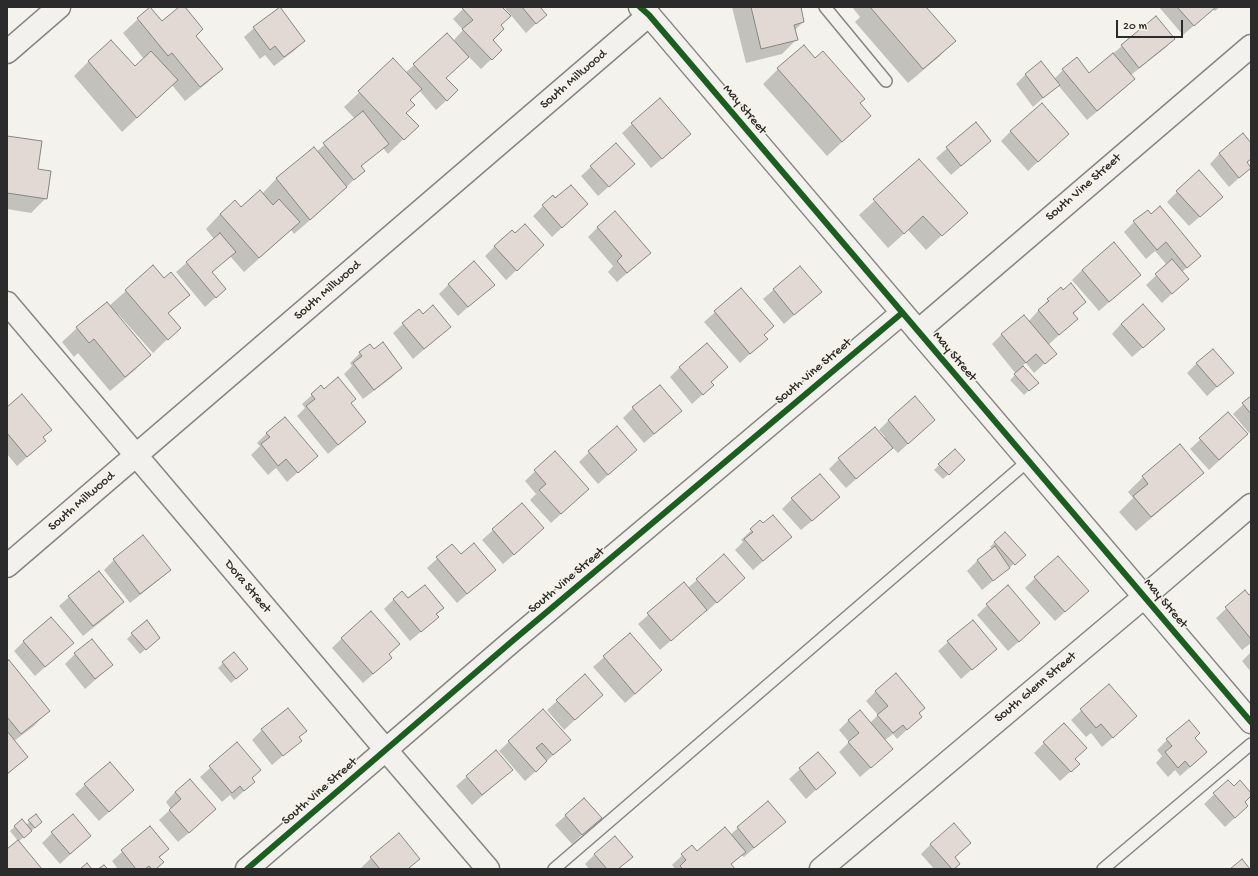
<!DOCTYPE html>
<style>
body{margin:0}
#map{position:relative;width:1258px;height:876px;overflow:hidden;background:#f4f2ec;font-family:"Gochi Hand",sans-serif}
canvas{display:block}
.frame{position:absolute;inset:0;border:8px solid #2b2b2b;pointer-events:none}
.scale{position:absolute;left:1116px;top:20px;width:67px;height:18px;box-sizing:border-box;border:2px solid #2b2b2b;border-top:0;padding-left:5px;font-size:12px;line-height:14px;white-space:nowrap;color:#2b2b2b;-webkit-text-stroke:3px #f7f3e8;paint-order:stroke}
</style>
<div id="map">
<canvas width="1258" height="876"></canvas>
<div class="frame"></div>
<div class="scale">20 m</div>
</div>
<script>
const g = document.querySelector('canvas').getContext('2d');
g.lineJoin = 'round';
function fill(path, color) {
  g.fillStyle = color;
  g.fill(path, 'evenodd');
}
function poly(rows) {
  const path = new Path2D();
  for (const r of rows) {
    path.moveTo(r[0], r[1]);
    for (let i = 2; i < r.length; i += 2) path.lineTo(r[i], r[i + 1]);
  }
  return path;
}
function stroke(path, color, width, dash) {
  g.strokeStyle = color;
  g.lineWidth = width;
  g.lineCap = dash ? 'butt' : 'round';
  g.setLineDash(dash || []);
  g.stroke(path);
}
function label(font, color, halo, rows, align = 'center') {
  g.font = font + ' "Gochi Hand",sans-serif';
  g.lineWidth = 3;
  g.setLineDash([]);
  g.textBaseline = 'middle';
  g.strokeStyle = halo;
  g.fillStyle = color;
  for (const [text, x, y, turn = 0] of rows) {
    g.save();
    g.translate(x, y);
    g.rotate((+turn || 0) * Math.PI / 180);
    g.textAlign = isNaN(turn) ? turn : align;
    if (halo) g.strokeText(text, 0, 0);
    g.fillText(text, 0, 0);
    g.restore();
  }
}
const shadow = poly([
 [181,7,184,7,195,36,222,69,207,83,185,101,172,85,122,132,74,76,89,61,135,67,144,59,123,33,138,19,162,23],
 [465,7,501,7,500,25,492,40,501,50,481,69,468,56,445,78,447,100,436,110,419,90,409,100,405,114,417,126,388,154,383,148,360,167,363,171,331,202,294,234,291,230,244,272,230,256,211,273,225,289,205,307,176,272,214,239,206,229,220,214,241,209,262,194,276,179,314,148,316,152,355,119,344,107,393,60,405,73,414,65,453,41,463,30,453,19],
 [504,7,539,7,545,15,526,33],
 [732,7,800,7,803,22,794,31,797,39,782,54,746,63],
 [852,7,925,7,954,41,940,56,908,83,855,22,860,17],
 [1159,7,1220,7,1215,11,1213,9,1183,35],
 [1156,17,1174,39,1164,49,1131,75,1134,79,1124,89,1087,120,1058,85,1033,107,1016,84,1025,75,1041,63,1054,79,1063,70,1089,74],
 [254,28,304,41,294,51,274,66,265,55,260,59,244,37],
 [815,59,870,116,827,156,763,84,778,69],
 [632,124,680,144,651,168,622,133],
 [975,124,990,141,951,175,936,158],
 [1011,131,1058,143,1028,171,1001,141],
 [1243,135,1251,144,1251,159,1247,163,1250,168,1229,187,1210,164,1219,154],
 [7,137,37,170,46,198,31,213,7,209],
 [919,160,966,213,926,250,908,230,888,248,859,215],
 [591,167,623,174,598,196,581,176],
 [1177,192,1212,206,1189,226,1167,202],
 [555,200,587,204,552,237,533,216,543,206],
 [1134,222,1200,256,1182,272,1178,288,1162,303,1146,285,1167,265,1155,251,1146,259,1124,232],
 [598,227,650,253,617,282,608,272,613,266,588,237],
 [495,246,533,255,506,280,485,256],
 [153,267,164,280,189,294,168,314,179,328,153,353,118,314,116,315,150,355,135,370,110,391,78,353,74,357,62,342,77,328,107,303,109,306],
 [800,267,820,292,784,324,763,299],
 [1082,270,1140,275,1099,311,1072,280],
 [449,284,493,285,458,316,439,294],
 [741,289,773,326,764,335,756,348,740,363,704,322],
 [1063,291,1085,302,1073,314,1077,319,1048,345,1055,354,1034,373,1026,363,1022,366,1037,383,1024,395,1010,380,1016,374,992,344,1002,334,1028,322,1048,300],
 [423,315,450,327,413,359,393,333,403,324],
 [1121,324,1154,338,1132,357,1112,334],
 [373,350,401,368,391,378,363,399,344,374,352,366,350,363,360,353],
 [1197,363,1232,373,1207,396,1187,373],
 [680,367,710,382,703,394,692,404,670,377],
 [324,390,365,422,328,454,297,416,305,408,302,404,312,395],
 [1251,397,1251,432,1249,433,1233,414],
 [7,408,51,429,42,438,45,441,17,466,7,454],
 [633,408,680,411,670,421,644,443,623,418],
 [1228,414,1237,444,1209,470,1190,449],
 [889,420,934,420,898,453,892,447,846,488,829,469,839,459,883,439,885,437,879,430],
 [267,433,316,456,287,482,276,468,268,475,251,455,260,446,257,443],
 [1179,446,1202,472,1188,487,1136,531,1119,512,1133,498,1128,492,1143,477],
 [955,450,964,460,943,479,934,470],
 [555,452,588,489,551,523,530,500,536,494,525,481],
 [589,452,626,459,598,484,579,462],
 [792,499,829,507,801,530,782,509],
 [522,504,533,538,503,564,482,540],
 [760,522,791,537,753,570,735,550,743,542,741,540],
 [143,537,169,570,159,580,130,603,104,570,114,560],
 [995,542,1020,559,982,590,967,571,977,561,992,549,990,547],
 [452,545,461,555,495,570,457,603,427,568],
 [724,555,744,578,706,612,705,611,660,650,638,624,684,583,688,588],
 [1035,578,1088,591,1055,621,1025,588],
 [1245,591,1249,597,1251,595,1251,643,1242,650,1216,618],
 [69,597,122,602,113,612,83,636,59,606],
 [394,599,443,608,436,615,438,617,410,641,384,609],
 [987,605,1029,633,1008,651,977,615],
 [132,634,154,642,140,654,127,639],
 [630,634,651,680,625,703,593,667],
 [342,638,388,655,380,668,363,683,332,648],
 [24,641,62,652,35,676,14,651],
 [948,642,995,649,961,679,938,651],
 [1251,652,1251,672,1242,661],
 [75,654,112,665,85,689,65,664],
 [7,662,48,711,34,726,14,741,27,756,7,775],
 [223,663,242,674,231,683,218,668],
 [1109,685,1126,726,1102,747,1091,733,1086,737,1071,720],
 [876,691,918,714,921,717,897,739,893,734,885,740,882,758,860,777,839,752,849,742,839,730,849,720,870,723,878,715,866,701],
 [602,695,564,730,547,710,557,701],
 [288,709,298,738,300,741,272,765,252,740,262,730],
 [543,710,560,749,525,781,499,751],
 [1194,738,1196,762,1180,776,1175,770,1168,777,1156,763,1162,756,1157,750,1167,740],
 [1044,743,1074,759,1079,764,1060,781,1034,753],
 [237,744,251,778,254,782,234,800,230,795,222,802,200,777],
 [496,751,501,779,472,805,456,786],
 [818,753,834,773,806,799,789,779],
 [1228,781,1234,787,1251,794,1243,802,1237,816,1225,827,1204,804],
 [85,785,123,799,99,821,75,794],
 [175,792,205,819,178,842,159,820,171,809,166,802],
 [584,799,600,818,572,844,555,825],
 [768,802,784,822,744,857,741,855,730,865,734,869,675,869,672,865,692,846,697,852,730,835],
 [36,816,36,827,18,842,40,869,7,869,7,851,18,841,10,831,22,820,26,825],
 [150,827,168,849,159,858,156,869,118,869,112,861],
 [52,833,90,836,60,864,42,843],
 [931,844,960,852,954,858,954,869,934,869,921,854],
 [595,854,632,856,618,869,589,869,585,864],
 [371,858,408,869,362,869,361,868]
]);
const building = poly([
 [150,7,162,21,179,7,185,7,203,29,196,36,223,69,200,87,172,53,168,56,137,18,150,7],
 [280,7,305,41,284,57,275,46,270,50,253,27,280,7],
 [463,7,502,7,511,16,501,25,504,29,493,40,502,50,492,60,462,29,473,20,462,8,463,7],
 [522,7,540,7,547,15,536,24,522,7],
 [751,7,801,7,804,22,794,25,798,40,761,49,751,7],
 [870,7,926,7,956,41,923,69,870,7],
 [1177,7,1216,7,1194,26,1177,7],
 [1156,16,1175,39,1139,68,1121,45,1156,16],
 [447,33,469,57,446,78,458,90,447,101,413,64,447,33],
 [111,40,135,66,151,51,178,80,137,118,88,61,111,40],
 [804,45,815,58,823,51,865,99,860,103,871,116,842,142,777,68,804,45],
 [1113,53,1135,79,1097,111,1062,69,1077,57,1089,73,1113,53],
 [393,58,422,89,410,100,415,105,406,113,419,126,404,140,358,91,393,58],
 [1041,61,1060,85,1043,98,1025,74,1041,61],
 [660,98,691,134,662,159,631,123,660,98],
 [1042,103,1069,134,1038,162,1010,131,1042,103],
 [363,111,389,144,361,166,365,171,354,180,323,143,363,111],
 [976,122,991,141,961,166,946,147,976,122],
 [1243,133,1251,143,1251,159,1247,162,1251,168,1239,178,1219,153,1243,133],
 [7,136,42,141,38,169,51,171,47,199,7,193,7,136],
 [616,143,635,164,609,187,590,166,616,143],
 [314,147,347,187,310,220,276,178,314,147],
 [919,159,968,213,942,236,923,216,904,234,873,199,919,159],
 [1199,170,1223,197,1200,217,1176,191,1199,170],
 [571,185,588,204,562,228,542,205,553,195,555,198,571,185],
 [260,190,273,205,279,199,300,222,259,258,220,214,235,200,241,207,260,190],
 [1160,206,1201,256,1187,268,1166,242,1157,250,1133,221,1148,210,1151,214,1160,206],
 [615,211,651,253,627,273,617,261,622,256,597,227,615,211],
 [525,224,544,245,517,271,494,246,512,230,515,233,525,224],
 [220,233,236,252,212,272,226,289,216,298,186,262,220,233],
 [1114,242,1141,275,1109,302,1082,270,1114,242],
 [1172,259,1189,279,1172,294,1155,274,1172,259],
 [474,261,495,285,468,307,448,284,474,261],
 [153,265,164,278,171,272,190,295,168,313,181,328,168,340,125,290,153,265],
 [800,266,822,292,794,315,773,289,800,266],
 [1071,283,1086,302,1073,313,1078,319,1059,335,1038,310,1049,301,1047,299,1061,287,1063,290,1071,283],
 [741,288,774,326,764,335,768,339,750,354,714,311,741,288],
 [107,302,151,355,125,377,94,339,89,343,76,327,107,302],
 [1143,304,1165,329,1143,348,1121,324,1143,304],
 [433,305,451,327,424,349,402,323,419,309,423,314,433,305],
 [1024,315,1057,354,1045,364,1036,354,1026,363,1001,334,1024,315],
 [383,342,402,368,374,390,353,363,362,356,359,352,370,344,374,349,383,342],
 [707,343,728,367,711,382,714,385,703,395,679,367,707,343],
 [1213,349,1234,373,1217,387,1196,363,1213,349],
 [1023,366,1039,383,1029,391,1014,374,1023,366],
 [338,377,356,399,351,403,366,422,338,445,306,406,315,399,311,394,321,385,324,389,338,377],
 [660,385,682,411,654,434,632,407,660,385],
 [22,394,52,430,43,437,46,441,27,457,7,433,7,407,22,394],
 [915,396,935,420,908,444,888,420,915,396],
 [1251,396,1251,414,1242,403,1251,396],
 [1228,412,1248,434,1219,460,1199,438,1228,412],
 [285,417,318,456,298,473,286,459,278,466,261,444,270,437,266,433,285,417],
 [617,426,637,450,608,475,588,451,617,426],
 [875,427,893,448,856,479,838,458,875,427],
 [1180,444,1204,473,1151,517,1133,496,1148,484,1142,476,1180,444],
 [955,449,965,460,949,475,938,464,955,449],
 [555,451,589,489,561,514,539,490,546,484,534,470,555,451],
 [820,474,840,497,812,521,791,498,820,474],
 [522,503,544,528,514,555,492,529,522,503],
 [773,515,792,537,763,561,744,539,753,532,750,529,760,520,763,523,773,515],
 [1005,532,1026,555,1015,565,994,542,1005,532],
 [143,535,171,570,140,594,113,559,143,535],
 [474,543,496,570,467,594,436,557,452,544,461,554,474,543],
 [995,546,1010,568,993,581,977,560,995,546],
 [724,554,745,578,717,603,696,579,724,554],
 [1058,556,1089,591,1065,612,1034,577,1058,556],
 [99,571,124,602,93,626,68,596,99,571],
 [684,582,707,610,671,641,647,613,684,582],
 [425,585,444,608,436,614,439,617,421,632,393,599,402,591,408,598,425,585],
 [1008,585,1040,623,1019,642,986,604,1008,585],
 [1245,590,1249,595,1251,594,1251,639,1225,607,1245,590],
 [371,611,400,644,389,654,392,658,373,674,341,638,371,611],
 [51,617,74,643,45,667,23,641,51,617],
 [147,620,160,638,146,650,131,633,147,620],
 [973,620,997,649,972,670,947,641,973,620],
 [630,633,662,670,635,694,603,656,630,633],
 [92,639,113,665,95,679,74,653,92,639],
 [234,652,248,669,236,679,222,662,234,652],
 [9,660,50,711,21,734,7,717,7,661,9,660],
 [896,673,925,708,919,713,922,717,907,730,903,725,893,733,877,715,888,706,875,691,896,673],
 [585,674,603,695,575,720,556,700,585,674],
 [1109,684,1137,716,1113,738,1101,724,1096,728,1080,709,1109,684],
 [288,708,307,731,299,737,302,741,283,756,261,729,288,708],
 [543,709,571,740,553,755,542,743,536,748,547,761,536,772,508,741,543,709],
 [860,710,893,749,871,768,848,742,859,733,848,720,860,710],
 [1189,720,1200,733,1195,738,1207,752,1190,767,1185,761,1178,768,1165,752,1172,746,1166,739,1189,720],
 [1064,723,1087,748,1075,759,1080,764,1071,772,1043,742,1064,723],
 [7,731,28,757,7,774,7,731],
 [237,742,261,770,252,778,255,782,244,791,240,786,232,793,209,766,237,742],
 [496,750,513,770,482,795,466,776,496,750],
 [818,752,836,773,816,790,799,768,818,752],
 [110,762,134,790,109,812,84,784,110,762],
 [190,779,216,809,189,833,169,810,181,799,175,792,190,779],
 [1228,780,1234,786,1240,780,1251,793,1251,796,1245,802,1248,806,1235,818,1213,793,1228,780],
 [584,798,602,818,582,835,565,815,584,798],
 [768,801,786,822,754,848,737,827,768,801],
 [36,814,42,822,35,828,28,820,36,814],
 [73,814,91,836,70,854,51,832,73,814],
 [22,819,32,831,24,838,14,826,22,819],
 [954,823,971,843,955,857,960,864,954,869,952,869,930,844,954,823],
 [150,826,169,849,159,857,164,862,156,869,152,869,149,866,145,869,136,869,121,850,150,826],
 [725,827,746,852,731,864,735,869,683,869,680,866,686,860,681,854,692,845,697,851,725,827],
 [399,833,420,859,409,868,410,869,380,869,370,857,399,833],
 [615,836,633,857,618,869,607,869,594,854,615,836],
 [18,840,42,869,7,869,7,849,18,840],
 [1242,859,1250,869,1230,869,1242,859],
 [87,863,92,869,80,869,87,863],
 [104,865,108,869,98,869,104,865]
]);
const lane = poly([
 [825,7,886,81],
 [554,869,1028,461],
 [1103,869,1251,744]
]);
const street = poly([
 [7,52,59,7],
 [7,303,386,750,488,869],
 [918,331,1251,46],
 [7,566,649,15],
 [247,869,510,643,902,313],
 [821,869,1144,597,1251,505]
]);
const secondary = poly([
 [640,7,649,15,1251,722]
]);
const cycleway = poly([
 [640,7,649,15,1251,722],
 [247,869,510,643,902,313]
]);
const streetNames = [
 ["South Millwood",574,80,-41],
 ["May Street",744,110,50],
 ["South Vine Street",1084,188,-41],
 ["South Millwood",328,291,-41],
 ["May Street",954,357,50],
 ["South Vine Street",814,372,-40],
 ["South Millwood",82,502,-41],
 ["South Vine Street",567,581,-40],
 ["Dora Street",247,587,50],
 ["May Street",1165,604,50],
 ["South Glenn Street",1036,688,-40],
 ["South Vine Street",320,792,-41]
];
fill(shadow, '#0003');
fill(building, '#e2d9d5');
stroke(building, '#858582', 1);
stroke(lane, '#858582', 14);
stroke(street, '#858582', 25);
stroke(secondary, '#858582', 25);
stroke(lane, '#f2f1ed', 11);
stroke(street, '#f2f1ed', 22);
stroke(secondary, '#f2f1ed', 22);
stroke(cycleway, '#1b5e20', 6);
label('13px', '#2b2b2b', '#f7f3e8', streetNames);
</script>
